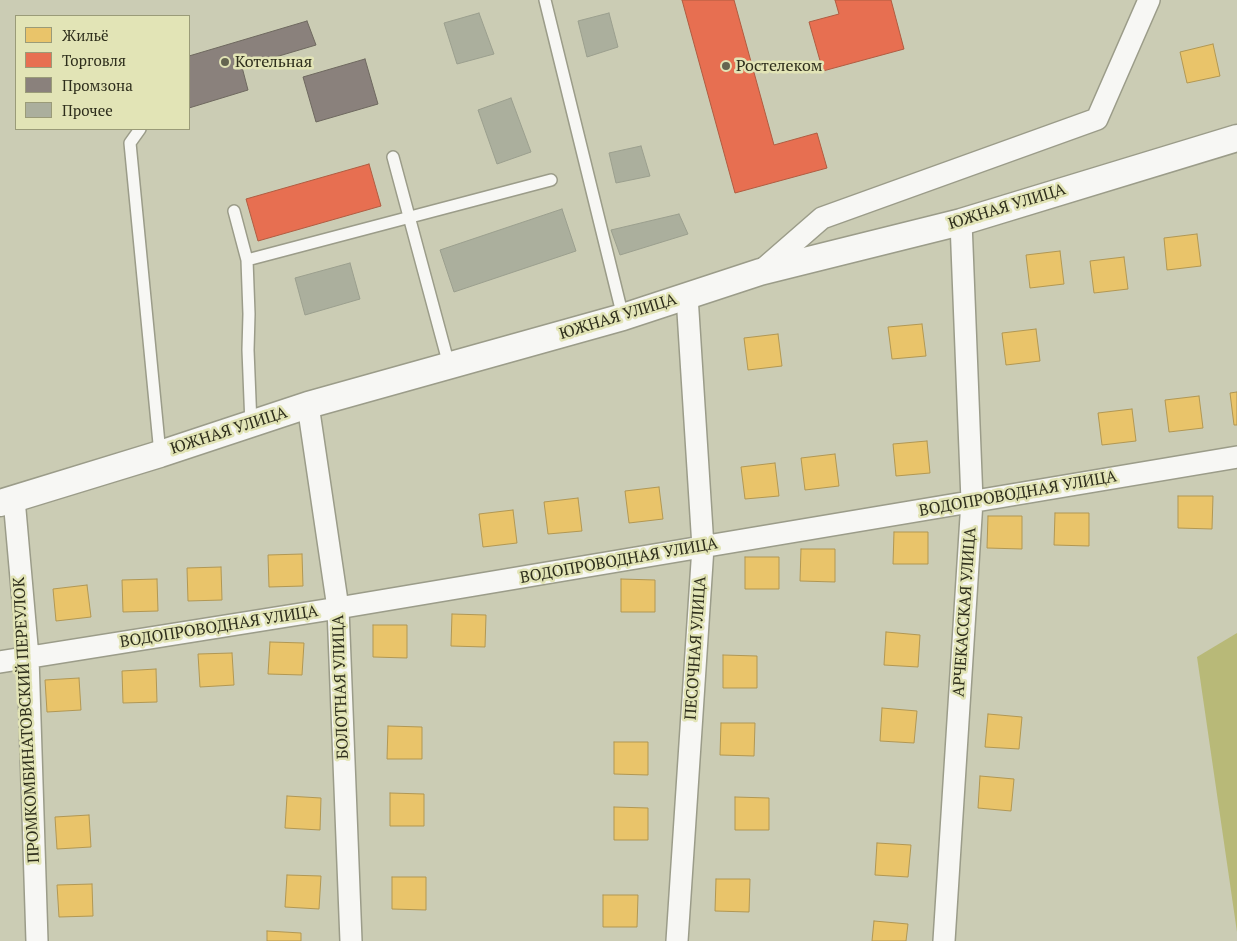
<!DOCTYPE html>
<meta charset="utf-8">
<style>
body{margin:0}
#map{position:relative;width:1237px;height:941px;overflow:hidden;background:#cbccb4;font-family:"PT Serif",serif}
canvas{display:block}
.legend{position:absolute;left:15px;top:15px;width:175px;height:115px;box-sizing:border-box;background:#e2e4b6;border:1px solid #9a9b78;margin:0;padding:6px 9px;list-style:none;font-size:15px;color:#2e2e1c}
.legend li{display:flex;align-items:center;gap:10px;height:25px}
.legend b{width:25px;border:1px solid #9a9b78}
</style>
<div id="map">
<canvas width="1237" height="941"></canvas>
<ul class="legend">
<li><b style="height:14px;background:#e9c46a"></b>Жильё</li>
<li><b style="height:14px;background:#e76f51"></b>Торговля</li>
<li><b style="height:14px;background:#8a817c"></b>Промзона</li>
<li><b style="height:14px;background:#abaf9d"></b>Прочее</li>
</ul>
</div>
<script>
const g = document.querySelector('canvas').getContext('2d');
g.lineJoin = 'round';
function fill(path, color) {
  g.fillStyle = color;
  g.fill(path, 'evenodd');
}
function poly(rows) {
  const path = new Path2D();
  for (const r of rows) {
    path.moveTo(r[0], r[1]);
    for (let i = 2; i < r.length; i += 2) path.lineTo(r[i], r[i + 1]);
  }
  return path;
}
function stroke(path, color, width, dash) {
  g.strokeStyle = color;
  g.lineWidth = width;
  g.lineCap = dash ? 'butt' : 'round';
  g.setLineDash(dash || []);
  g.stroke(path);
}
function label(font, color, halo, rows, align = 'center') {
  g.font = font + ' "PT Serif",serif';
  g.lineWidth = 5;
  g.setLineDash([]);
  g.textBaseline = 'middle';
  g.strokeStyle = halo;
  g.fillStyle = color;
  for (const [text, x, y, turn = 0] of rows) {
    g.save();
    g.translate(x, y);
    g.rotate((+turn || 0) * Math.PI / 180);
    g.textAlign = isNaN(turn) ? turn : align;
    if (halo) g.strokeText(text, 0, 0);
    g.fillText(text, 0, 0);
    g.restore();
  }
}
const green = poly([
 [1237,633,1237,932,1197,657]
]);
const homes = poly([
 [1213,44,1220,76,1187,83,1180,52,1213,44],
 [1197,234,1201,266,1167,270,1164,238,1197,234],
 [1060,251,1064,284,1030,288,1026,255,1060,251],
 [1124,257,1128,289,1094,293,1090,261,1124,257],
 [922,324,926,356,892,359,888,327,922,324],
 [1036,329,1040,361,1006,365,1002,333,1036,329],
 [778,334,782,366,748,370,744,338,778,334],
 [1237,392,1237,425,1234,425,1230,393,1237,392],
 [1199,396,1203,428,1169,432,1165,400,1199,396],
 [1132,409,1136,441,1102,445,1098,413,1132,409],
 [927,441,930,473,896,476,893,444,927,441],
 [835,454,839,486,805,490,801,458,835,454],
 [775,463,779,496,745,499,741,467,775,463],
 [659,487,663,519,629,523,625,491,659,487],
 [1178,496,1213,496,1212,529,1178,528,1178,496],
 [578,498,582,531,548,534,544,502,578,498],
 [513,510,517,543,483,547,479,514,513,510],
 [1055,513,1089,513,1089,546,1054,545,1055,513],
 [988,516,1022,516,1022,549,987,548,988,516],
 [894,532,928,532,928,564,893,564,894,532],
 [801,549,835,549,835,582,800,581,801,549],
 [302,554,303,586,269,587,268,555,302,554],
 [745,557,779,557,779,589,745,589,745,557],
 [221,567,222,600,188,601,187,568,221,567],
 [157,579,158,611,123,612,122,580,157,579],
 [621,579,655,580,655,612,621,612,621,579],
 [87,585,91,617,56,621,53,589,87,585],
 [452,614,486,615,485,647,451,646,452,614],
 [373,625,407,625,407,658,373,657,373,625],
 [886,632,920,635,918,667,884,665,886,632],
 [270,642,304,643,302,675,268,674,270,642],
 [232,653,234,685,200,687,198,654,232,653],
 [723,655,757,656,757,688,723,688,723,655],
 [156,669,157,702,123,703,122,671,156,669],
 [79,678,81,710,47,712,45,680,79,678],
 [882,708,917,711,914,743,880,741,882,708],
 [988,714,1022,717,1019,749,985,747,988,714],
 [721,723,755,723,754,756,720,755,721,723],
 [388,726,422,727,422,759,387,759,388,726],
 [614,742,648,742,648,775,614,774,614,742],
 [980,776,1014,779,1011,811,978,808,980,776],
 [390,793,424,794,424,826,390,826,390,793],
 [287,796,321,798,320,830,285,828,287,796],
 [735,797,769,798,769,830,735,830,735,797],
 [614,807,648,808,648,840,614,840,614,807],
 [89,815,91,847,57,849,55,817,89,815],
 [877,843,911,845,908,877,875,875,877,843],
 [287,875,321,876,319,909,285,907,287,875],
 [392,877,426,877,426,910,392,909,392,877],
 [716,879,750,879,749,912,715,911,716,879],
 [92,884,93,916,59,917,57,885,92,884],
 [603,895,638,895,637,927,603,927,603,895],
 [874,921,908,924,906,941,872,941,874,921],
 [267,931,301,933,301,941,267,941,267,931]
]);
const shops = poly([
 [682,0,734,0,774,145,817,133,827,168,735,193,682,0],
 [835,0,891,0,904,49,823,71,809,22,839,14,835,0],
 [369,164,381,206,258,241,246,199,369,164]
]);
const industry = poly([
 [307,21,316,45,242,67,248,90,189,108,189,56,307,21],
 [365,59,378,104,316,122,303,77,365,59]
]);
const building = poly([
 [479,13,494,54,457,64,444,23,479,13],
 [609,13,618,47,587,57,578,21,609,13],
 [511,98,531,152,497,164,478,110,511,98],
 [641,146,650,176,616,183,609,153,641,146],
 [562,209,576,251,454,292,440,250,562,209],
 [679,214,688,234,620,255,611,230,679,214],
 [350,263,360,299,305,315,295,278,350,263]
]);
const service = poly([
 [545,0,623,317],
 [140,129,130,143,160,454],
 [393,157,449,365],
 [234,211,247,260,249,314,248,350,251,425],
 [247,260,551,180]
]);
const minor = poly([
 [760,272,822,218,1097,119,1149,0],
 [308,405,338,608,351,941],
 [14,499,28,657,37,941],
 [0,662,338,608,1237,457],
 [677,941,703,547,687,296],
 [944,941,972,501,961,222]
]);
const tertiary = poly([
 [0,503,160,454,308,405,623,317,760,272,961,222,1237,138]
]);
const markers = [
 [225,62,5,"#656551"],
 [726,66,5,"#656551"]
];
const poiNames = [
 ["Котельная",235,62],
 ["Ростелеком",736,66]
];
const streetNames = [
 ["ЮЖНАЯ УЛИЦА",1007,207,-17],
 ["ЮЖНАЯ УЛИЦА",618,317,-17],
 ["ЮЖНАЯ УЛИЦА",229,431,-18],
 ["ВОДОПРОВОДНАЯ УЛИЦА",1018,494,-10],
 ["ВОДОПРОВОДНАЯ УЛИЦА",619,561,-10],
 ["АРЧЕКАССКАЯ УЛИЦА",965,612,-86],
 ["ВОДОПРОВОДНАЯ УЛИЦА",219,627,-9],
 ["ПЕСОЧНАЯ УЛИЦА",696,648,-86],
 ["БОЛОТНАЯ УЛИЦА",341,687,-92],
 ["ПРОМКОМБИНАТОВСКИЙ ПЕРЕУЛОК",27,720,-93]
];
fill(green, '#b8b978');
fill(homes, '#e9c46a');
stroke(homes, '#b19753', 1);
fill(shops, '#e76f51');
stroke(shops, '#b05c41', 1);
fill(industry, '#8a817c');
stroke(industry, '#6e685f', 1);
fill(building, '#abaf9d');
stroke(building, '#9b9f8e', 1);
stroke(service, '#9b9c89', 14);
stroke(minor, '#9b9c89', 24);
stroke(tertiary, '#9b9c89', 29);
stroke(service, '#f7f7f4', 11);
stroke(minor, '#f7f7f4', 21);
stroke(tertiary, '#f7f7f4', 26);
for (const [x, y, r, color] of markers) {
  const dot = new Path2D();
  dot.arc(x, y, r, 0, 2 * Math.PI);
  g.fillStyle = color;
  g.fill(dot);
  stroke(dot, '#e2e4b6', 2);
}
label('16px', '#2e2e1c', '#e2e4b6', poiNames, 'left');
label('16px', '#2e2e1c', '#e2e4b6', streetNames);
</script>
